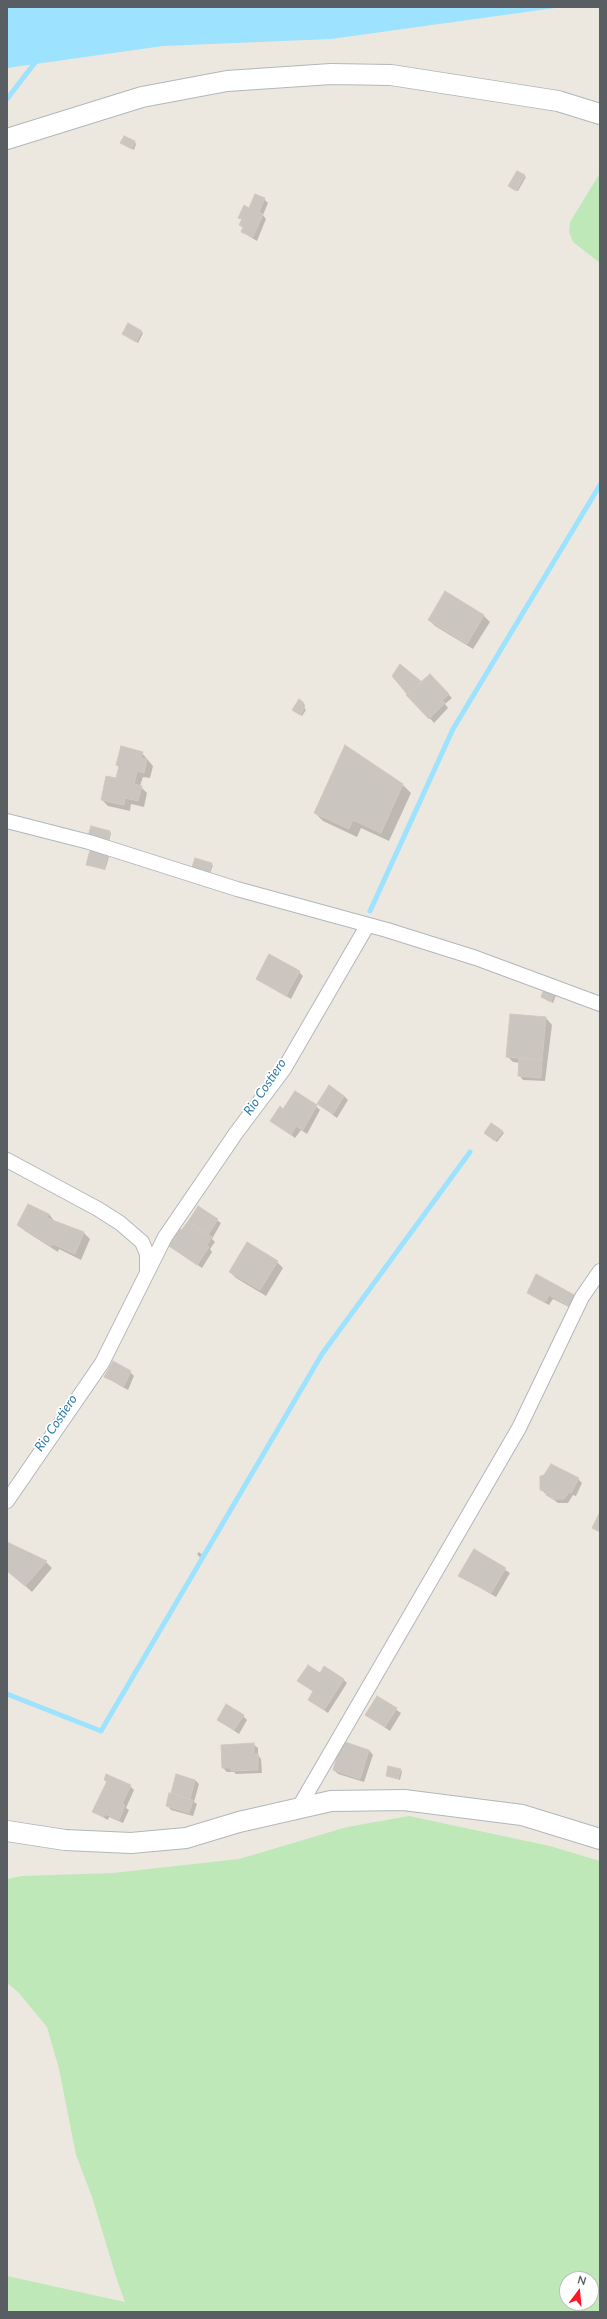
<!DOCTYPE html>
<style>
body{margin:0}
#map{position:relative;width:607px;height:2319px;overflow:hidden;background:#ede8df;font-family:Lato,sans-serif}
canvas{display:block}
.frame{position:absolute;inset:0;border:8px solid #585e62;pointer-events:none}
.north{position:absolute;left:559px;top:2271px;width:40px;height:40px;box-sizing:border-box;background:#fff;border:1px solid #bcbfc0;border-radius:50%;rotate:16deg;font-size:11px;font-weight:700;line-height:16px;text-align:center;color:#585e62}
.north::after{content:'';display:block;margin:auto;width:14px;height:18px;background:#fa1827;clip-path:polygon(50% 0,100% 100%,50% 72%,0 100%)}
</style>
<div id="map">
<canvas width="607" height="2319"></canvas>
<div class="frame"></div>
<div class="north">N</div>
</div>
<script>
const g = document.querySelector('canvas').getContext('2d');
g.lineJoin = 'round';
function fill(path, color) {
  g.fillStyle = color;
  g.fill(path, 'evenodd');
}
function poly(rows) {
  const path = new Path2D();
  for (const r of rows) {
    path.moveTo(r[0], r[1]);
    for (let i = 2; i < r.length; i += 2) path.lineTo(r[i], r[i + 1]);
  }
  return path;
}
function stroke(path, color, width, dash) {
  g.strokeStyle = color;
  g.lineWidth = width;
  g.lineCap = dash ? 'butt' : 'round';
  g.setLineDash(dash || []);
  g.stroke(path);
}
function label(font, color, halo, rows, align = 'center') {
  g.font = font + ' Lato,sans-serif';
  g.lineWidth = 3.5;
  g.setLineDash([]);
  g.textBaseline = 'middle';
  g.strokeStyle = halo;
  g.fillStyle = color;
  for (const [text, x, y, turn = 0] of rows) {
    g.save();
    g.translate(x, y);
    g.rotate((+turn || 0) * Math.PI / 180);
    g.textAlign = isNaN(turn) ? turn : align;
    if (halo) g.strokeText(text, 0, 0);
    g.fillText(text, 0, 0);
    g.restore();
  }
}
const green = poly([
 [600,173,600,263,573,242,569,232,570,222],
 [409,1816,550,1846,600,1861,600,2312,7,2312,7,2276,125,2302,117,2280,92,2197,76,2155,59,2069,47,2027,18,1992,7,1983,7,1879,22,1876,113,1873,239,1859,347,1827],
 [567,2279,591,2279,591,2303,567,2303]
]);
const water = poly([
 [7,7,562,7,331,39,163,46,7,68]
]);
const shadow = poly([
 [135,142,136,144,134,150,121,143],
 [524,176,526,177,518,191,511,188],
 [264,199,268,203,263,215,266,219,257,241,242,232,244,228,240,225,242,220,239,217],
 [129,324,143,333,138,343,125,335],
 [445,593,484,616,490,622,473,649,435,626,429,620],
 [393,676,422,684,430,676,452,698,445,704,448,708,434,723],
 [300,701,305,705,304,708,306,710,302,716,295,711],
 [142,753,153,766,150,778,143,777,140,786,147,793,144,807,131,804,130,811,108,806,102,800,117,780,119,767,117,765],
 [402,784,411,793,389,841,361,828,357,837,323,821,315,813],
 [110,832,111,833,109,842,91,838],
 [107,856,109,857,105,870,87,864],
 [211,864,213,865,209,876,194,872],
 [299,972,303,976,291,999,257,979],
 [545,989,556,995,553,1003,542,997],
 [546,1018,552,1025,545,1081,523,1080,519,1075,520,1063,513,1062,507,1056],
 [344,1096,348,1100,337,1118,318,1104],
 [316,1106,320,1110,307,1134,301,1130,295,1138,272,1121,283,1110],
 [502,1131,504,1133,497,1142,487,1135],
 [198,1207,221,1223,212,1239,215,1242,210,1249,212,1252,202,1268,170,1246],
 [49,1214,55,1222,84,1233,90,1239,81,1260,59,1249,58,1252,25,1231,18,1225],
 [247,1244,277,1262,283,1268,266,1296,236,1278,230,1272],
 [536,1276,577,1311,553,1299,549,1305,532,1296,528,1292],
 [130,1372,134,1376,128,1390,105,1377],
 [578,1479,582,1483,576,1496,573,1495,568,1503,558,1503,541,1490],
 [7,1543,46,1562,52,1568,32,1592,7,1570],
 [475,1550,510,1573,496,1597,460,1576],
 [199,1552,205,1557,203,1561,197,1554],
 [320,1674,343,1679,347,1683,328,1713,309,1700,314,1692,299,1681],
 [378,1697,401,1713,390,1731,368,1716],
 [243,1716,247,1720,239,1734,218,1720],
 [253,1744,258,1748,258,1755,261,1759,262,1773,236,1774,234,1772,227,1772,223,1768,223,1746],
 [369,1750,373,1755,364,1782,338,1774,334,1770],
 [400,1770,402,1771,400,1780,387,1775],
 [177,1775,195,1780,199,1784,194,1802,197,1804,193,1816,171,1810,167,1805],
 [105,1779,130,1786,134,1790,126,1808,129,1810,123,1823,109,1817,108,1820,93,1812,107,1782]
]);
const stream = poly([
 [7,99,37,60],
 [370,911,453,729,600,485],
 [7,1694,101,1731,322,1354,470,1152]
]);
const building = poly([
 [124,136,135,141,132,149,120,143,124,136],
 [517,171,525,175,516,191,508,186,517,171],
 [255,194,265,198,259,212,263,214,253,237,241,232,243,227,239,225,242,219,238,218,244,205,249,208,255,194],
 [128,323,142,331,136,342,122,334,128,323],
 [445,591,484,615,467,644,428,620,445,591],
 [400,664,422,682,407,694,392,676,400,664],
 [430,674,449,694,442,700,445,703,429,719,406,695,430,674],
 [299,699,304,703,302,706,305,708,300,715,292,710,299,699],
 [345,745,403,784,381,833,353,820,349,829,314,813,345,745],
 [121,746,143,752,141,758,147,759,144,773,137,771,134,784,142,786,138,801,125,798,124,805,101,800,106,776,116,778,119,766,116,765,121,746],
 [91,826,110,831,108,841,88,836,91,826],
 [90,850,108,855,104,869,86,865,90,850],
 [195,858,212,863,208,875,191,870,195,858],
 [269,954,300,971,286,996,256,979,269,954],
 [545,987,555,992,551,1002,541,997,545,987],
 [510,1014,546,1017,542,1060,506,1057,510,1014],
 [519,1058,542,1060,541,1078,518,1076,519,1058],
 [329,1085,344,1096,333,1114,317,1104,329,1085],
 [295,1091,317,1105,303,1130,296,1126,291,1135,270,1121,280,1106,283,1109,295,1091],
 [491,1123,503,1131,495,1141,484,1133,491,1123],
 [28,1204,49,1214,47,1218,84,1232,75,1254,53,1244,51,1246,17,1225,28,1204],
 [198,1206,218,1219,208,1235,188,1222,198,1206],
 [188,1222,212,1237,207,1245,209,1247,197,1265,169,1246,180,1229,182,1230,188,1222],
 [247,1242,278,1261,260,1290,229,1272,247,1242],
 [536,1274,578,1297,573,1308,549,1295,545,1302,527,1293,536,1274],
 [113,1361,131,1371,124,1386,104,1377,113,1361],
 [551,1464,579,1478,571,1493,569,1492,564,1499,553,1499,546,1495,546,1491,540,1490,540,1476,544,1475,551,1464],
 [600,1512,600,1532,592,1528,600,1512],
 [7,1542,47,1561,25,1586,7,1571,7,1542],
 [474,1549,506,1568,491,1593,458,1576,474,1549],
 [308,1665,320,1673,324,1666,344,1679,324,1710,308,1700,313,1691,297,1681,308,1665],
 [377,1696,397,1708,385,1727,365,1715,377,1696],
 [226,1704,244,1715,234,1730,217,1720,226,1704],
 [342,1741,369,1750,360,1779,333,1770,342,1741],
 [254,1743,254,1754,258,1754,258,1770,231,1771,231,1768,222,1768,221,1745,254,1743],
 [388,1766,401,1769,398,1779,386,1776,388,1766],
 [106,1774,131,1785,122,1804,125,1805,119,1820,105,1814,104,1817,92,1812,107,1781,104,1780,106,1774],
 [176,1774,195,1780,190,1799,171,1793,176,1774],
 [169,1793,193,1800,189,1813,166,1806,169,1793]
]);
const street = poly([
 [7,821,89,842,237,889,387,930,476,958,600,1004],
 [7,1160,98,1209,120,1223,142,1242,147,1254,147,1270],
 [7,1501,102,1363,165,1237,236,1133,284,1069,367,926],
 [299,1807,519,1428,582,1297,600,1271]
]);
const secondary = poly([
 [7,139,142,97,227,81,331,74,391,75,558,101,600,114],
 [7,1831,65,1840,131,1843,186,1838,239,1822,331,1801,404,1800,522,1815,600,1839]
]);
const waterNames = [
 ["Rio Costiero",265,1087,-56],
 ["Rio Costiero",56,1423,-56]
];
fill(green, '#bfe8b8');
fill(water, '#9de2ff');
fill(shadow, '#0003');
stroke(stream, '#9de2ff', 5);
fill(building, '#cac5be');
stroke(building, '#d2c8bd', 1);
stroke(street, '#b2b7bc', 16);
stroke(secondary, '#b1b7bc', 22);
stroke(street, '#fff', 14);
stroke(secondary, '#fff', 20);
label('italic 13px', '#2d7ba8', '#fff', waterNames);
</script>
